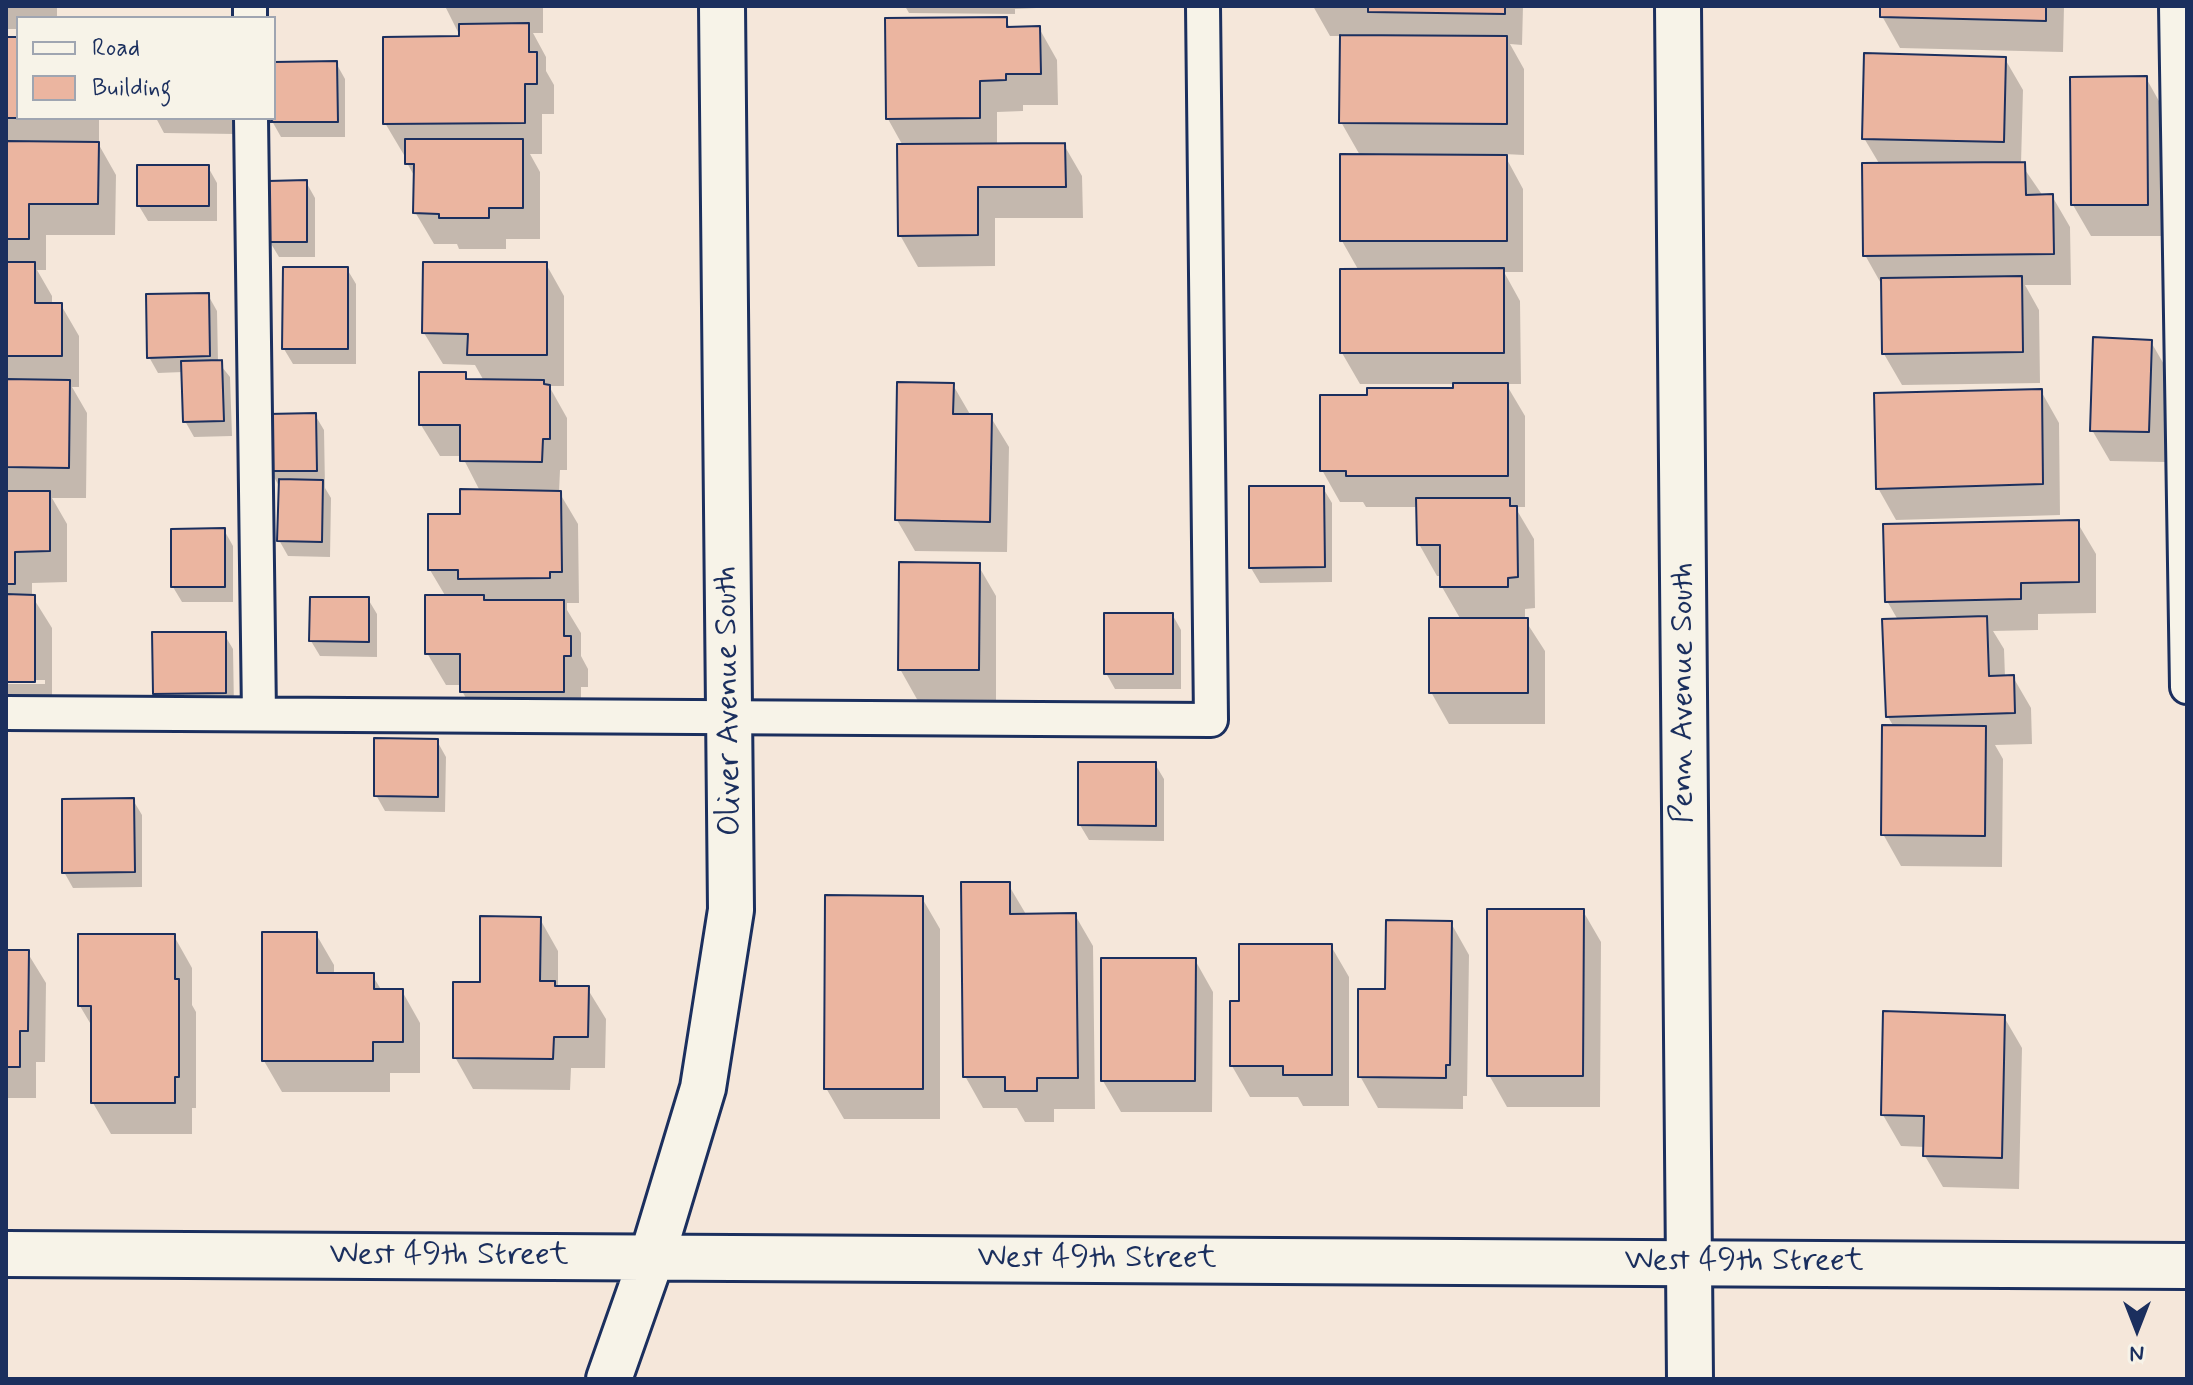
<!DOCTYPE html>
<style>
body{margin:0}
#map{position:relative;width:2193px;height:1385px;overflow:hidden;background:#f5e7da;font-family:Mynerve,sans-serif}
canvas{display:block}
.frame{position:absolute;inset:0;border:8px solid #1b2f5e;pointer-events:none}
.legend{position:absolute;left:16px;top:16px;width:260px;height:104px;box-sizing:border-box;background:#f7f3e8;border:2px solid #9fa5b1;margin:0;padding:10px 14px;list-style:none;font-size:24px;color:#1b2f5e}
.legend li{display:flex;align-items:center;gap:16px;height:40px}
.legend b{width:40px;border:2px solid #9fa5b1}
.north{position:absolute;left:2097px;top:1289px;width:80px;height:80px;-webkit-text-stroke:6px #f7f3e8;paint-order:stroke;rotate:180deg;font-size:22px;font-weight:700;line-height:32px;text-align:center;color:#1b2f5e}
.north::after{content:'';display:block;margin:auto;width:28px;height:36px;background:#1b2f5e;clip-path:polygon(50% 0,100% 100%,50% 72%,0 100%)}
</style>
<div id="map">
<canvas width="2193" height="1385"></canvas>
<div class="frame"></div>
<ul class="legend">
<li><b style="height:10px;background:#f7f3e8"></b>Road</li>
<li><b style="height:22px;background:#ebb5a0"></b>Building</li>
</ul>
<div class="north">N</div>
</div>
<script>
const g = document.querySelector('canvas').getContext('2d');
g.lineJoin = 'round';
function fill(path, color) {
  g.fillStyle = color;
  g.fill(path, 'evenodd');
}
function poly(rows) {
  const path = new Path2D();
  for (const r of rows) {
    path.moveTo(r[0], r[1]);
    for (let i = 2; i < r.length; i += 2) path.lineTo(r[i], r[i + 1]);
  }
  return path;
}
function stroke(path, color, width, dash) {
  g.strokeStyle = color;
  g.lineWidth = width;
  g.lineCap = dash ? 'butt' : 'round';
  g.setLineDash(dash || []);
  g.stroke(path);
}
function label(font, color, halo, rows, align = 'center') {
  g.font = font + ' Mynerve,sans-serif';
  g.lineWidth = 6;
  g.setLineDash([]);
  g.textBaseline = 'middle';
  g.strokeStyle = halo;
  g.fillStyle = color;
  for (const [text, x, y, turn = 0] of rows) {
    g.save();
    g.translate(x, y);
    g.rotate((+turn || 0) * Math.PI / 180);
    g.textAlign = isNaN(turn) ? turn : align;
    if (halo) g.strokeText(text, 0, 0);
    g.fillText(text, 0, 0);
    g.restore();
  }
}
const shadow = poly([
 [6,6,57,6,57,18,18,18,18,29,6,29],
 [445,6,543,6,543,33,533,33,546,57,546,71,554,85,554,114,542,114,542,154,530,154,540,172,540,239,506,239,506,249,459,249,457,244,434,244,415,212,416,179,407,163,407,155,404,155,385,123,461,38],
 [905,6,1079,6,1015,9,1015,14,909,13],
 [1313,6,1523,6,1522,45,1510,44,1524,69,1524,155,1504,154,1523,189,1523,272,1504,272,1520,301,1521,384,1506,384,1525,416,1525,507,1515,507,1534,539,1535,608,1525,609,1525,620,1545,651,1545,724,1449,724,1431,692,1461,620,1442,587,1442,576,1437,576,1419,544,1418,507,1366,507,1363,502,1340,502,1322,470,1369,397,1455,390,1455,384,1360,384,1342,353,1359,271,1342,241,1361,157,1341,122,1342,36,1330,36],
 [1882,6,2064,6,2063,52,1900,48,1882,16],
 [2098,6,2160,6,2160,8],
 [1005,19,1011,29,1039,28,1057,60,1058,105,1023,105,1023,111,997,112,997,145,1064,145,1082,176,1083,218,995,218,995,266,918,267,900,235,903,146,888,119],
 [6,39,18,39,18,118,99,118,99,145,116,175,115,235,46,235,46,270,37,270,52,296,52,305,61,305,79,336,79,387,72,387,87,413,86,498,52,498,67,524,67,582,32,583,32,596,52,628,52,713,6,713,6,684,45,684,45,680,6,680],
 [2005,59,2023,90,2021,164,2043,196,2052,196,2070,227,2071,285,2025,285,2039,310,2040,383,1902,385,1884,354,1883,287,1865,255,1880,165,1864,138],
 [336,63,345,79,345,137,281,137,272,121,274,64],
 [2146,78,2164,110,2165,236,2091,236,2073,205],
 [156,118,235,118,235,134,164,133],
 [208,167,217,183,217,221,148,221,139,206],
 [306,182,315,198,315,257,279,257,270,242],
 [546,264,564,296,564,386,549,386,567,418,567,470,560,470,559,492,578,524,579,603,567,603,567,610,581,633,581,656,588,669,588,687,581,687,581,723,480,723,462,691,462,685,446,685,427,653,446,597,430,570,480,491,462,456,440,456,421,425,465,374,469,381,484,381,475,365,443,364,424,333],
 [347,269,356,284,356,364,293,364,284,349],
 [208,295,217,311,218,362,230,377,232,436,194,437,185,421,183,372,158,373,149,357],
 [2151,342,2169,373,2166,462,2110,461,2092,430],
 [953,385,971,416,990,416,1009,447,1007,552,915,551,897,520],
 [2041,391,2059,423,2060,515,1896,520,1878,488],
 [315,415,324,430,325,488,331,498,330,557,288,556,279,540,279,486,270,470],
 [1323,488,1332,503,1332,582,1260,583,1251,568],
 [2077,522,2096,554,2096,613,2038,614,2038,630,1993,631,2004,649,2005,677,2013,677,2031,708,2032,744,1995,745,2003,759,2002,867,1901,866,1883,834,1894,727,1888,717,1898,620,1887,601],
 [224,530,233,546,233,602,182,602,173,587],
 [978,565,996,596,996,701,918,701,900,669],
 [368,599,377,614,377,657,320,656,311,641],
 [1172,614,1181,630,1181,689,1115,689,1106,673],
 [224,634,233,649,234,708,164,709,155,693],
 [437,741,446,757,445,812,385,811,376,795],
 [1155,764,1164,779,1164,841,1089,840,1080,825],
 [133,800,142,815,142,887,73,888,64,872],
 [1008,884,1027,916,1075,915,1093,946,1095,1109,1054,1109,1054,1122,1025,1122,1017,1108,983,1108,965,1076],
 [922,898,940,929,940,1119,844,1119,826,1088],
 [1583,911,1601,942,1600,1107,1507,1107,1489,1075],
 [540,919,558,951,558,988,587,988,606,1019,605,1068,571,1068,570,1090,473,1089,455,1057,482,984],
 [1451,923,1469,955,1467,1096,1463,1096,1463,1109,1378,1108,1360,1076,1387,991],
 [316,934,334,965,334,975,372,975,382,991,402,991,420,1023,420,1073,390,1073,390,1092,282,1092,264,1061],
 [174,936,192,968,192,1005,196,1012,196,1108,192,1108,192,1134,111,1134,93,1103,93,1028,80,1006],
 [1331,946,1349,977,1349,1106,1303,1106,1298,1097,1250,1097,1232,1066,1241,1003],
 [6,952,27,952,46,983,45,1062,36,1062,36,1098,6,1098],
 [1195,960,1213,992,1212,1112,1121,1112,1103,1081],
 [2004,1017,2022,1048,2019,1189,1943,1187,1925,1156,1925,1147,1901,1146,1883,1115]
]);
const building = poly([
 [1368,6,1505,6,1505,14,1368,12,1368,6],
 [1880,6,2046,6,2046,21,1880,17,1880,6],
 [1007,17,1007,27,1040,26,1041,74,1006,74,1006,80,980,81,980,118,886,119,885,18,1007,17],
 [529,23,529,52,537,52,537,84,525,84,525,123,383,124,383,37,459,36,459,24,529,23],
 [1340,35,1507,36,1507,124,1339,123,1340,35],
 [6,37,18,37,18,118,82,118,6,118,6,37],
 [1864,53,2006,57,2004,142,1862,139,1864,53],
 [337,61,338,122,270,122,274,118,274,62,337,61],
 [2147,76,2148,205,2071,205,2070,77,2147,76],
 [405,139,523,139,523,208,489,208,489,218,439,218,439,214,413,213,414,164,405,164,405,139],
 [6,141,99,142,98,204,29,204,29,239,6,239,6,141],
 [1065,143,1066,187,978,187,978,235,898,236,897,144,1065,143],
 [1340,154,1507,155,1507,241,1340,241,1340,154],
 [2025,162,2026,195,2053,194,2054,254,1863,256,1862,163,2025,162],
 [137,165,209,165,209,206,137,206,137,165],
 [307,180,307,242,268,242,268,181,307,180],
 [6,262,35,262,35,303,62,303,62,356,6,356,6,262],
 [423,262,547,262,547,355,467,355,468,334,422,333,423,262],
 [283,267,348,267,348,349,282,349,283,267],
 [1504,268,1504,353,1340,353,1340,269,1504,268],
 [2022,276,2023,352,1882,354,1881,278,2022,276],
 [209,293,210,356,147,358,146,294,209,293],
 [2093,337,2152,340,2149,432,2090,431,2093,337],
 [222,360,224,421,183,422,181,361,222,360],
 [419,372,466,372,466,379,544,380,544,384,550,385,550,439,543,439,542,462,460,461,460,425,419,425,419,372],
 [6,379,70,380,69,468,6,467,6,379],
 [897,382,954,383,953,414,992,414,990,522,895,520,897,382],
 [1453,383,1508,383,1508,476,1346,476,1346,471,1320,471,1320,395,1367,395,1367,388,1453,388,1453,383],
 [2042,389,2043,484,1876,489,1874,393,2042,389],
 [316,413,317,471,268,471,268,414,316,413],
 [279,479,323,480,322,542,277,541,279,479],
 [1249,486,1324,486,1325,567,1249,568,1249,486],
 [460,489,561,491,562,572,550,572,550,578,458,579,458,570,428,570,428,514,460,514,460,489],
 [6,491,50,491,50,551,15,552,15,584,6,584,6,491],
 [1416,498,1510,498,1510,506,1517,506,1518,577,1508,578,1508,587,1440,587,1440,545,1417,545,1416,498],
 [2079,520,2079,582,2021,583,2021,599,1885,602,1883,524,2079,520],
 [225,528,225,587,171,587,171,529,225,528],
 [899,562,980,563,979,670,898,670,899,562],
 [6,594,35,595,35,682,6,682,6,594],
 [425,595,484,595,484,600,564,600,564,636,571,636,571,656,564,656,564,692,460,692,460,654,425,654,425,595],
 [310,597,369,597,369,642,309,641,310,597],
 [1104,613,1173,613,1173,674,1104,674,1104,613],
 [1987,616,1989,676,2014,675,2015,713,1886,717,1882,619,1987,616],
 [1429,618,1528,618,1528,693,1429,693,1429,618],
 [152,632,226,632,226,693,153,694,152,632],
 [1882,725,1986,726,1985,836,1881,835,1882,725],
 [374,738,438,739,438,797,374,796,374,738],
 [1078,762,1156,762,1156,826,1078,825,1078,762],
 [134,798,135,872,62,873,62,799,134,798],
 [961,882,1010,882,1010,914,1076,913,1078,1078,1037,1078,1037,1091,1005,1091,1005,1077,963,1077,961,882],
 [825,895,923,896,923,1089,824,1089,825,895],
 [1487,909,1584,909,1583,1076,1487,1076,1487,909],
 [480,916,541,917,540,981,555,981,555,986,589,986,588,1037,554,1037,553,1059,453,1058,453,982,480,982,480,916],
 [1386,920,1452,921,1450,1065,1446,1065,1446,1078,1358,1077,1358,989,1385,989,1386,920],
 [262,932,317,932,317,973,374,973,374,989,403,989,403,1042,373,1042,373,1061,262,1061,262,932],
 [78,934,175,934,175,979,179,979,179,1077,175,1077,175,1103,91,1103,91,1006,78,1006,78,934],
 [1239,944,1332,944,1332,1075,1283,1075,1283,1066,1230,1066,1230,1001,1239,1001,1239,944],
 [6,950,29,950,28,1031,20,1031,20,1067,6,1067,6,950],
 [1101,958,1196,958,1195,1081,1101,1081,1101,958],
 [1883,1011,2005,1015,2002,1158,1923,1156,1924,1116,1881,1115,1883,1011]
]);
const lane = poly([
 [250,6,250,18],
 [2176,6,2187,687],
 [251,118,259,714],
 [6,713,1211,720,1203,6]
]);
const street = poly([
 [6,1254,2187,1266],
 [609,1379,652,1257,703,1088,731,910,722,6]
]);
const secondary = poly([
 [1678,6,1690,1379]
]);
const streetNames = [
 ["Penn Avenue South",1684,693,-90],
 ["Oliver Avenue South",730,701,-91],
 ["West 49th Street",449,1256],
 ["West 49th Street",1097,1259],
 ["West 49th Street",1744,1262]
];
fill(shadow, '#0003');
fill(building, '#ebb5a0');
stroke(building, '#1b2f5e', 2);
stroke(lane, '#1b2f5e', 38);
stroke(street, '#1b2f5e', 50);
stroke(secondary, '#1b2f5e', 50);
stroke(lane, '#f7f3e8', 32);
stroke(street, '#f7f3e8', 44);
stroke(secondary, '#f7f3e8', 44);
label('32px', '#1b2f5e', '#f7f3e8', streetNames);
</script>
